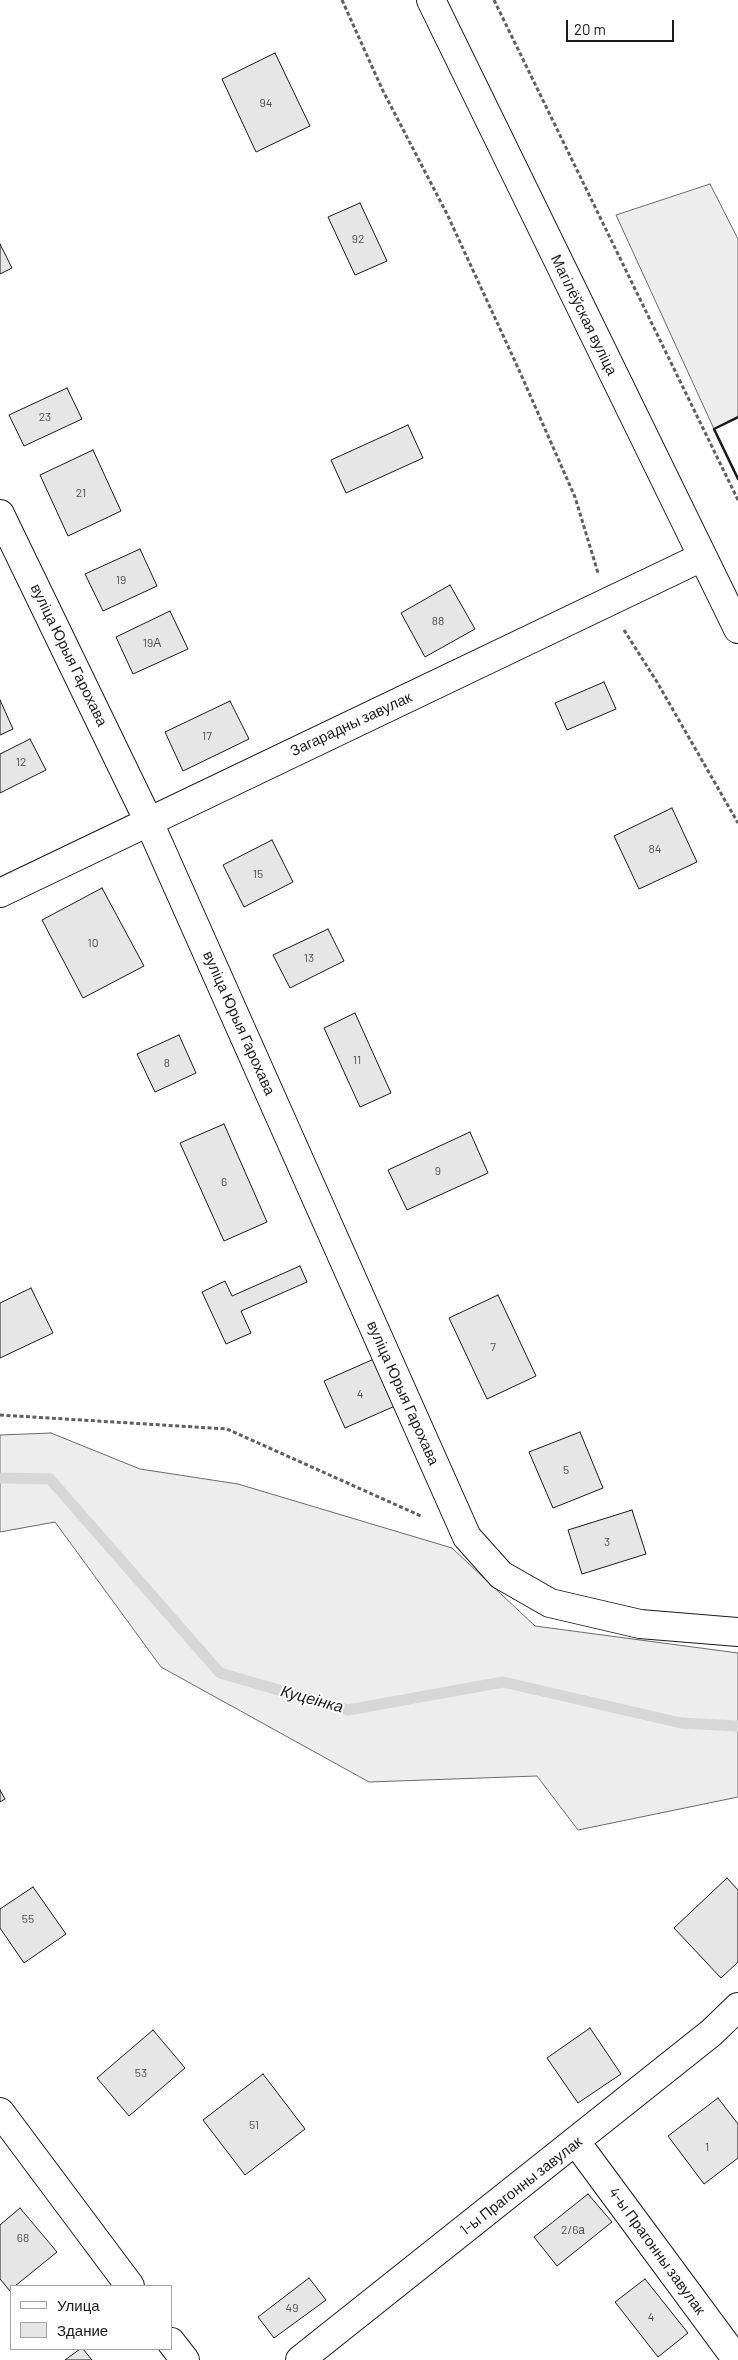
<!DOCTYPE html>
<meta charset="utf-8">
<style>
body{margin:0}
#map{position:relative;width:738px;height:2360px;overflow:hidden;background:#fff;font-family:Barlow,sans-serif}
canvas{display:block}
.legend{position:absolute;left:10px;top:2285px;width:162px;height:65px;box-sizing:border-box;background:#fff;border:1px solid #a3a3a3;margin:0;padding:6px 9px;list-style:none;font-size:15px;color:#1a1a1a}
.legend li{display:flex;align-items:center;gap:10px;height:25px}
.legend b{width:25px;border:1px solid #a3a3a3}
.scale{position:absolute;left:566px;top:20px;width:108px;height:22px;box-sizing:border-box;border:2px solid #1a1a1a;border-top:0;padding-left:6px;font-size:15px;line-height:18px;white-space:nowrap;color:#1a1a1a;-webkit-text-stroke:4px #fff;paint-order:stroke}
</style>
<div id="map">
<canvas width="738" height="2360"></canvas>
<ul class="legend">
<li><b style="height:6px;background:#fff"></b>Улица</li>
<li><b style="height:14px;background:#e6e6e6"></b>Здание</li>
</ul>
<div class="scale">20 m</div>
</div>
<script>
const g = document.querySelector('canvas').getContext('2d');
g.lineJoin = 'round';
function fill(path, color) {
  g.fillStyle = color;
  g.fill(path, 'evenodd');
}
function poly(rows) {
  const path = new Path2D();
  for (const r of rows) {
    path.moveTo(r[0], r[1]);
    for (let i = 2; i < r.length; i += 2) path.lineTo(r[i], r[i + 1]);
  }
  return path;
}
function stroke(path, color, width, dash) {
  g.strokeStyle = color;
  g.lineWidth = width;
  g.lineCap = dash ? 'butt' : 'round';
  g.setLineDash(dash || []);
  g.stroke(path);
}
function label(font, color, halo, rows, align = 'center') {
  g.font = font + ' Barlow,sans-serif';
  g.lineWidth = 4;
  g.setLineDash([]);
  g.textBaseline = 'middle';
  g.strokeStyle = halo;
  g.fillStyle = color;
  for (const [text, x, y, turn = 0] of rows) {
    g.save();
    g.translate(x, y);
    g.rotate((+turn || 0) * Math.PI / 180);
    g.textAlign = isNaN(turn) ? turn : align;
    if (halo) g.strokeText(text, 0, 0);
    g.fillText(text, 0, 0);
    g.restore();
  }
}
const built = poly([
 [710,184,738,239,738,418,714,429,616,215,710,184],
 [51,1433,140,1469,238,1484,452,1548,535,1626,738,1653,738,1797,578,1830,537,1776,369,1782,161,1667,55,1522,0,1532,0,1435,51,1433]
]);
const stream = poly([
 [0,1478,50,1479,220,1673,348,1710,503,1682,681,1723,738,1726]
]);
const building = poly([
 [275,53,310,126,256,152,222,79,275,53],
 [360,203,387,261,355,275,328,217,360,203],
 [0,244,12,268,0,274,0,244],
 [67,388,82,419,24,446,9,415,67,388],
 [408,425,423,458,346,493,331,460,408,425],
 [93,450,121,511,68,536,40,475,93,450],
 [140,549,157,586,103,611,85,574,140,549],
 [450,585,475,629,425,657,401,613,450,585],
 [170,611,188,649,133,674,116,637,170,611],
 [604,682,616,709,567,730,555,703,604,682],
 [0,700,13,729,0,735,0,700],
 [230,701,249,739,183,771,165,732,230,701],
 [30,739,46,770,0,793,0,754,30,739],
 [672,808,697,862,639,889,614,836,672,808],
 [272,840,293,882,244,907,223,865,272,840],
 [102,888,144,966,83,998,42,920,102,888],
 [328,929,344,961,290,988,273,955,328,929],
 [355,1013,391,1093,360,1107,324,1028,355,1013],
 [179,1035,196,1073,155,1092,137,1054,179,1035],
 [224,1124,267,1222,224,1241,180,1143,224,1124],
 [470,1132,488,1173,407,1210,388,1170,470,1132],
 [300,1266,307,1282,241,1311,251,1333,226,1344,202,1292,225,1281,232,1296,300,1266],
 [31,1288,53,1333,0,1358,0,1303,31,1288],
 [498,1295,536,1376,487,1399,449,1318,498,1295],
 [374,1359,395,1406,345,1428,324,1381,374,1359],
 [580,1432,603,1488,553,1508,529,1452,580,1432],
 [632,1510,646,1554,582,1574,568,1530,632,1510],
 [0,1790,5,1799,0,1802,0,1790],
 [727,1878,738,1890,738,1962,721,1978,674,1928,727,1878],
 [33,1887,66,1934,24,1963,0,1928,0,1909,33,1887],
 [590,2028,621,2074,578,2103,547,2058,590,2028],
 [153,2030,185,2068,129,2116,97,2078,153,2030],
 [263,2074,305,2129,245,2175,203,2120,263,2074],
 [718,2098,738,2124,738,2158,704,2184,668,2136,718,2098],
 [588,2194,612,2222,557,2266,534,2237,588,2194],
 [20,2208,57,2252,15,2286,11,2286,10,2291,0,2279,0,2225,20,2208],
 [309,2278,326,2300,274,2338,258,2317,309,2278],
 [645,2279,688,2333,658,2357,615,2302,645,2279],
 [80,2349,83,2349,92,2360,65,2360,80,2349]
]);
const path = poly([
 [342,0,383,91,447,214,519,370,575,497,598,573],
 [494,0,738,500],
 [624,630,657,682,738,823],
 [0,1415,227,1429,421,1516]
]);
const minor = poly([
 [0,514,148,820,467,1537,501,1575,550,1603,640,1624,738,1632],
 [0,893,702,557],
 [0,2112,130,2286],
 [576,2142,737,2360],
 [171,2342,185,2360],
 [300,2360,711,2033,738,2007]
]);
const primary = poly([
 [431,0,738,629]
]);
const wall = poly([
 [738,417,714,429,738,479]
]);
const numberNames = [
 ["94",266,103],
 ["92",358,239],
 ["23",45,417],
 ["21",81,493],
 ["19",121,580],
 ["88",438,621],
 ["19А",152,643],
 ["17",207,736],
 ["12",21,762],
 ["84",655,849],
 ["15",258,874],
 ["10",93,943],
 ["13",309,958],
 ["11",357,1060],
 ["8",167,1063],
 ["9",438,1171],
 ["6",224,1182],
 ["7",493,1347],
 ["4",360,1394],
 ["5",566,1470],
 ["3",607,1542],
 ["55",28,1919],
 ["53",141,2073],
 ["51",254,2125],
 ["1",707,2147],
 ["2/6а",573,2230],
 ["68",23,2238],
 ["49",292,2308],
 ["4",651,2317]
];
const streetNames = [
 ["Магілёўская вуліца",584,315,64],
 ["вуліца Юрыя Гарохава",69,655,64],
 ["Загарадны завулак",351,724,-25],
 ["вуліца Юрыя Гарохава",239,1023,66],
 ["вуліца Юрыя Гарохава",403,1393,66],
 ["1-ы Прагонны завулак",521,2186,-38],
 ["4-ы Прагонны завулак",657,2251,54]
];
const waterNames = [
 ["Куцеінка",312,1699,15]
];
fill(built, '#ededed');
stroke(built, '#6a6a6a', 1);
stroke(stream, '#d7d7d7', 11);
fill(building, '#e6e6e6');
stroke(building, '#1a1a1a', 1);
stroke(minor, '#1a1a1a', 30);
stroke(primary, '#1a1a1a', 30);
stroke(path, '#5f5f5f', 3, [4, 2.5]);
stroke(minor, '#fff', 28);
stroke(primary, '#fff', 28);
stroke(wall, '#1a1a1a', 2.5);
label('12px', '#4d4d4d', null, numberNames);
label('15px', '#1a1a1a', '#fff', streetNames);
label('italic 16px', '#1a1a1a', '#fff', waterNames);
</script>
